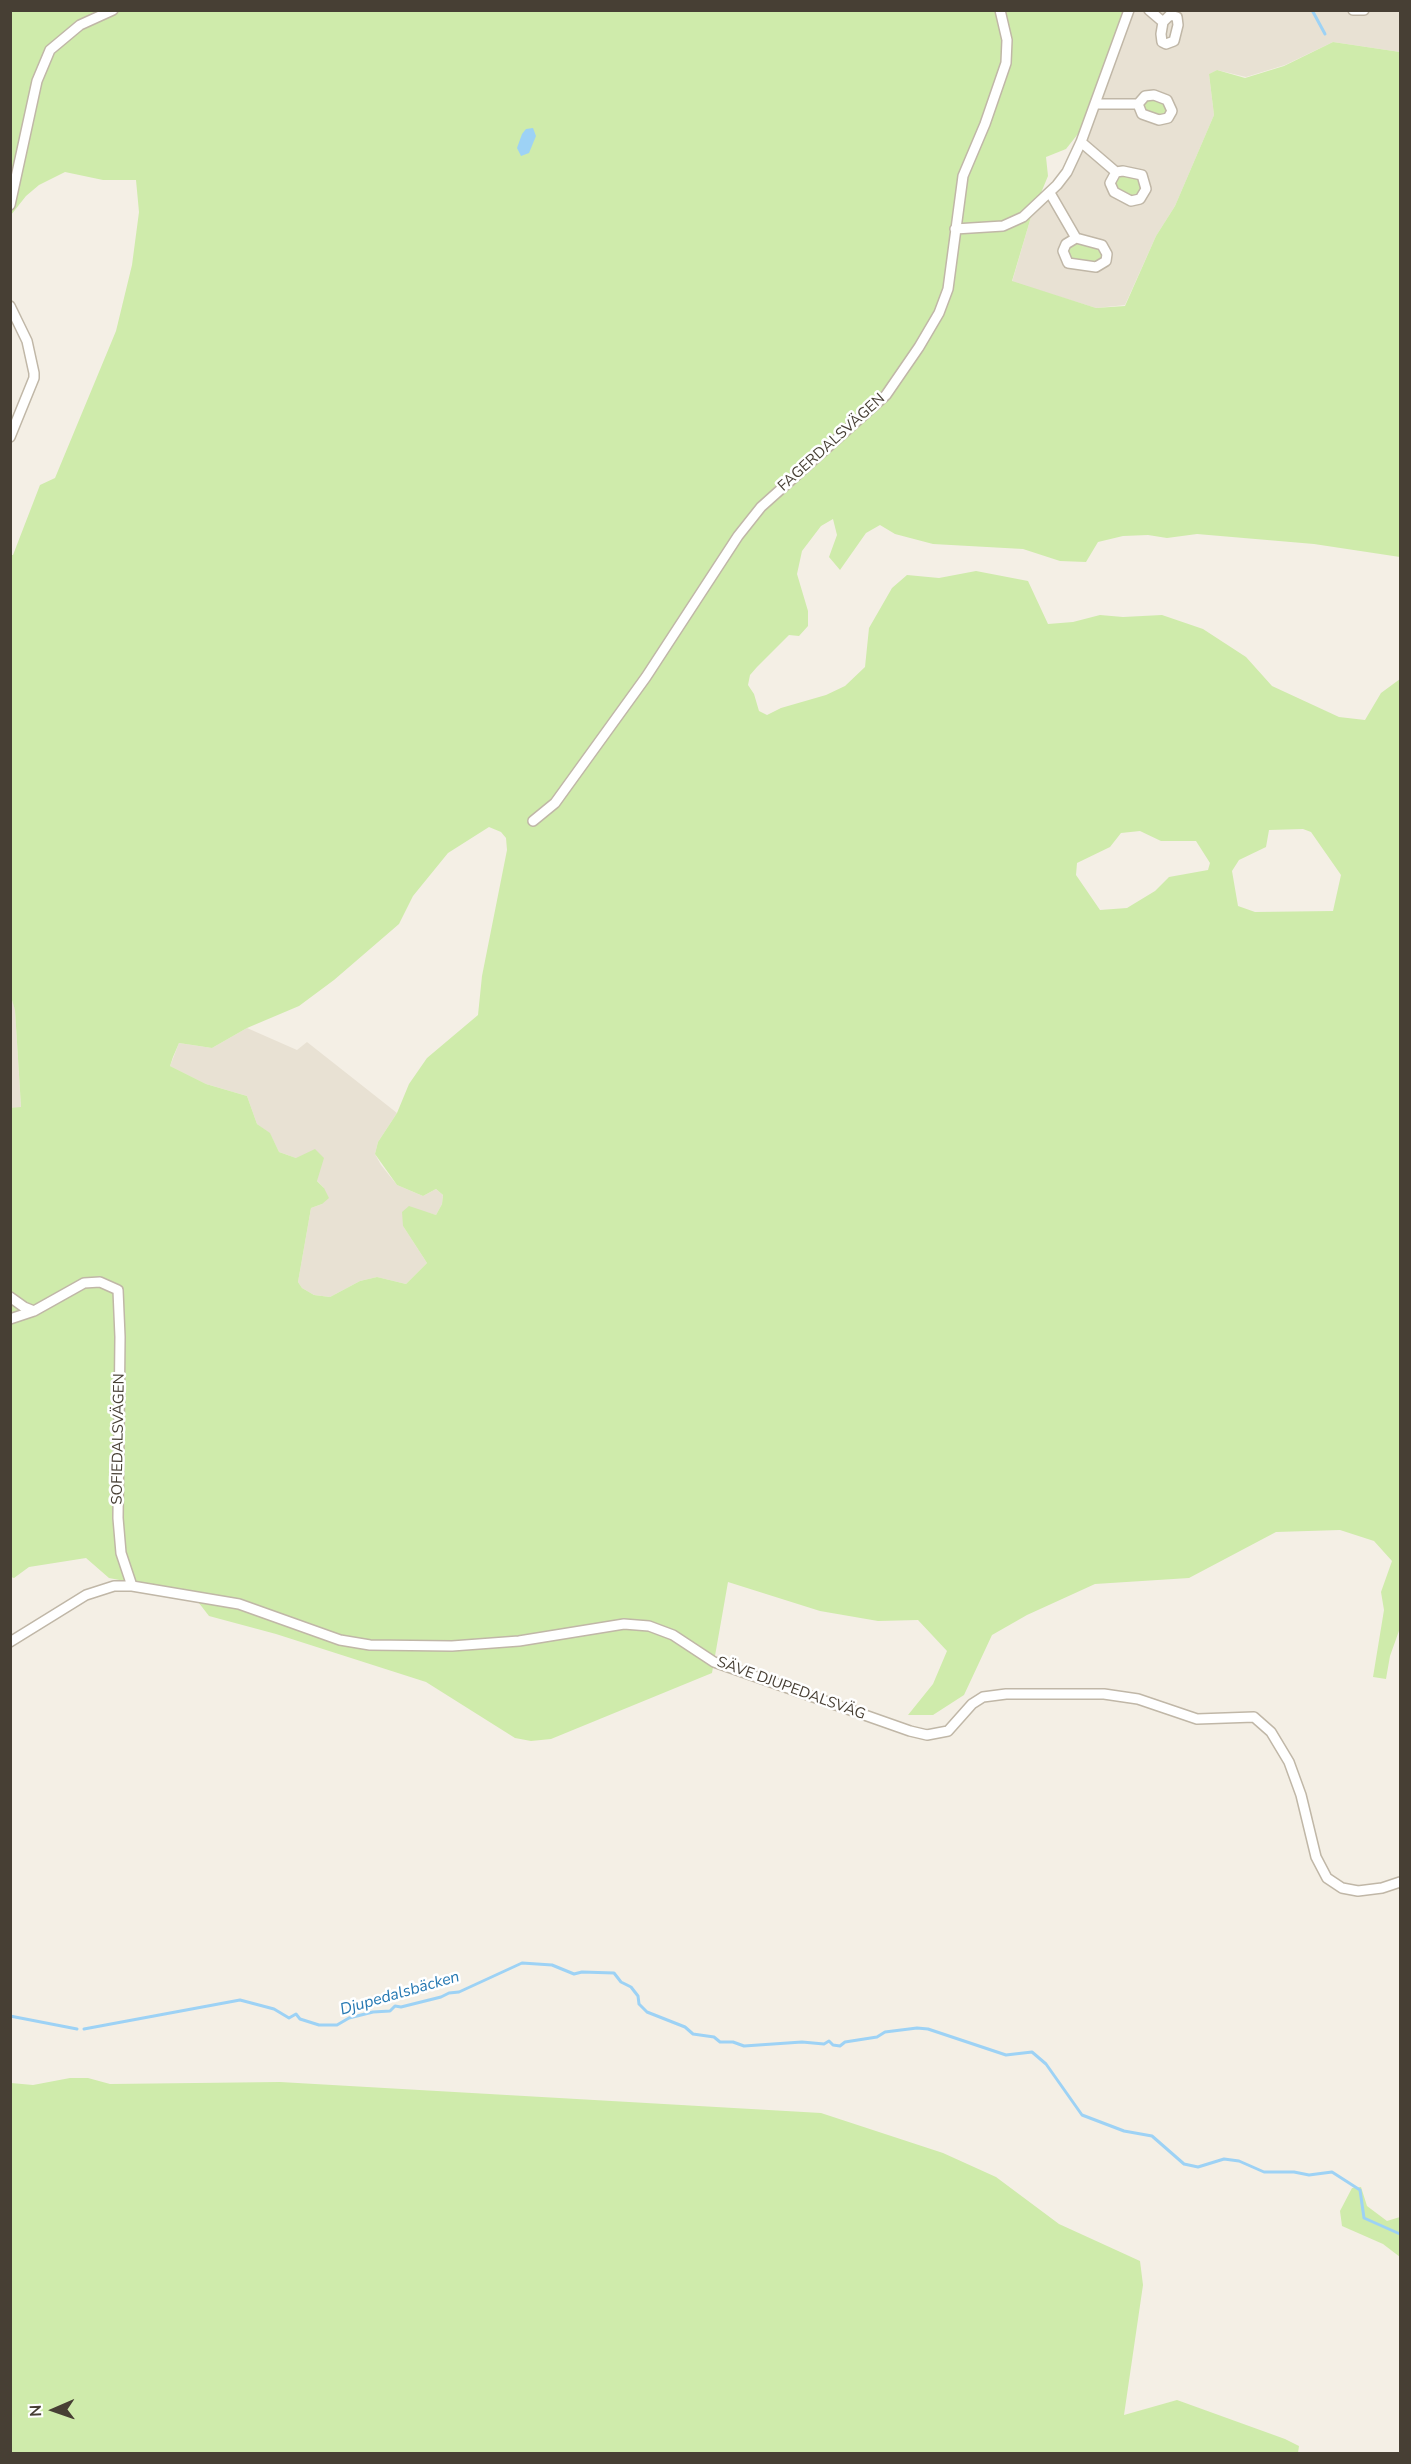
<!DOCTYPE html>
<meta charset="utf-8">
<style>
body{margin:0}
#map{position:relative;width:1411px;height:2464px;overflow:hidden;background:#f4efe5;font-family:"Nunito Sans",sans-serif}
canvas{display:block}
.frame{position:absolute;inset:0;border:12px solid #473f34;pointer-events:none}
.north{position:absolute;left:24px;top:2380px;width:60px;height:60px;-webkit-text-stroke:4px #fff;paint-order:stroke;rotate:268deg;font-size:16px;font-weight:700;line-height:24px;text-align:center;color:#473f34}
.north::after{content:'';display:block;margin:auto;width:21px;height:27px;background:#473f34;clip-path:polygon(50% 0,100% 100%,50% 72%,0 100%)}
</style>
<div id="map">
<canvas width="1411" height="2464"></canvas>
<div class="frame"></div>
<div class="north">N</div>
</div>
<script>
const g = document.querySelector('canvas').getContext('2d');
g.lineJoin = 'round';
function fill(path, color) {
  g.fillStyle = color;
  g.fill(path, 'evenodd');
}
function poly(rows) {
  const path = new Path2D();
  for (const r of rows) {
    path.moveTo(r[0], r[1]);
    for (let i = 2; i < r.length; i += 2) path.lineTo(r[i], r[i + 1]);
  }
  return path;
}
function stroke(path, color, width, dash) {
  g.strokeStyle = color;
  g.lineWidth = width;
  g.lineCap = dash ? 'butt' : 'round';
  g.setLineDash(dash || []);
  g.stroke(path);
}
function label(font, color, halo, rows, align = 'center') {
  g.font = font + ' "Nunito Sans",sans-serif';
  g.lineWidth = 5;
  g.setLineDash([]);
  g.textBaseline = 'middle';
  g.strokeStyle = halo;
  g.fillStyle = color;
  for (const [text, x, y, turn = 0] of rows) {
    g.save();
    g.translate(x, y);
    g.rotate((+turn || 0) * Math.PI / 180);
    g.textAlign = isNaN(turn) ? turn : align;
    if (halo) g.strokeText(text, 0, 0);
    g.fillText(text, 0, 0);
    g.restore();
  }
}
const residential = poly([
 [1133,11,1400,11,1400,52,1333,42,1285,65,1246,77,1217,70,1209,74,1214,115,1175,206,1156,236,1125,305,1096,308,1012,282,1031,217,1072,172],
 [10,994,15,1009,21,1108,11,1108],
 [247,1028,297,1050,307,1042,397,1113,378,1142,375,1154,381,1165,397,1185,423,1196,436,1189,443,1195,442,1204,436,1215,425,1212,403,1226,427,1263,406,1284,377,1277,360,1281,330,1297,314,1295,302,1288,298,1282,311,1208,322,1204,324,1188,296,1158,279,1152,270,1134,257,1124,247,1096,206,1084,170,1066,179,1043,212,1048]
]);
const green = poly([
 [838,10,1124,11,1085,125,1066,149,1046,157,1048,176,1031,217,1012,281,1096,308,1125,306,1156,236,1175,206,1214,115,1209,74,1217,70,1245,78,1284,66,1333,42,1400,52,1400,557,1314,544,1197,534,1167,538,1148,535,1123,536,1098,542,1086,562,1060,561,1023,549,933,544,895,534,880,525,866,533,840,570,829,557,837,535,833,519,821,526,802,551,797,574,808,611,808,626,799,636,789,635,757,667,750,675,748,685,754,694,759,711,767,715,781,708,826,695,845,686,865,667,869,628,892,588,907,575,939,578,976,571,1028,581,1048,624,1073,622,1100,615,1123,617,1162,615,1203,629,1246,657,1272,686,1339,717,1365,720,1381,693,1400,679,1400,1628,1390,1656,1386,1679,1373,1677,1384,1610,1381,1592,1392,1561,1374,1541,1340,1530,1276,1532,1189,1578,1095,1584,1027,1615,992,1635,964,1695,933,1715,908,1715,933,1684,947,1651,918,1620,878,1621,820,1611,728,1582,712,1673,551,1739,531,1741,515,1738,426,1682,276,1634,209,1616,192,1594,109,1578,86,1558,29,1567,14,1578,11,1577,10,1108,21,1107,15,1010,10,994,11,555,13,555,40,485,55,478,116,331,132,265,139,212,136,180,103,180,65,172,39,185,26,196,11,215,11,11],
 [489,827,501,832,506,838,507,850,482,976,478,1015,427,1058,409,1084,397,1113,378,1142,375,1154,397,1185,423,1196,436,1189,443,1195,442,1204,436,1215,409,1206,402,1212,403,1226,427,1263,406,1284,377,1277,360,1281,330,1297,314,1295,302,1288,298,1282,311,1208,322,1204,329,1198,324,1188,317,1181,324,1158,315,1149,296,1158,279,1152,270,1133,257,1124,247,1096,206,1084,170,1066,173,1057,179,1043,212,1048,247,1028,299,1006,334,980,399,924,413,896,448,853],
 [1303,829,1311,832,1341,875,1333,911,1255,912,1238,906,1232,871,1239,860,1266,847,1269,830],
 [1140,831,1161,841,1196,841,1210,863,1208,870,1169,877,1155,891,1127,908,1100,910,1076,875,1077,863,1110,847,1121,833],
 [1147,98,1164,102,1169,109,1164,118,1146,114,1141,104],
 [1118,173,1135,174,1144,182,1137,198,1117,192,1114,179],
 [1079,241,1087,242,1105,251,1101,263,1074,264,1066,249],
 [70,2078,88,2078,110,2084,280,2082,821,2113,943,2153,996,2177,1059,2224,1140,2261,1143,2285,1124,2415,1177,2400,1285,2439,1299,2446,1298,2453,11,2453,11,2083,33,2085],
 [1361,2187,1367,2206,1387,2221,1400,2217,1400,2257,1383,2244,1342,2226,1340,2211,1352,2188]
]);
const water = poly([
 [533,128,536,136,529,153,521,156,517,148,522,134,526,129]
]);
const stream = poly([
 [1312,10,1325,34],
 [10,2016,77,2029],
 [84,2029,240,2000,274,2009,289,2018,296,2014,300,2019,319,2025,337,2025,349,2018,373,2012,390,2011,395,2006,401,2007,441,1997,449,1993,459,1992,522,1963,552,1965,574,1974,582,1972,614,1973,621,1982,631,1987,638,1996,639,2004,647,2012,685,2027,693,2034,714,2037,720,2042,733,2042,744,2046,802,2042,824,2044,829,2041,833,2045,840,2046,845,2042,877,2037,885,2032,917,2028,928,2029,1006,2055,1032,2052,1046,2064,1082,2115,1124,2131,1152,2136,1184,2164,1198,2167,1224,2159,1239,2161,1264,2172,1294,2172,1309,2175,1332,2172,1360,2190,1364,2218,1400,2234]
]);
const minor = poly([
 [1149,10,1163,22],
 [1353,10,1364,10],
 [1170,15,1177,17,1178,25,1174,41,1166,44,1162,42,1161,34,1163,22,1170,15],
 [1095,104,1138,104,1142,114,1159,120,1168,118,1172,111,1167,100,1154,95,1145,96,1138,104],
 [1081,142,1116,172,1110,183,1114,192,1131,201,1140,199,1146,189,1142,175,1123,171,1116,172],
 [1050,193,1076,238,1102,245,1107,254,1106,261,1096,267,1068,263,1063,251,1066,244,1076,238],
 [10,205,37,81,50,50,80,25,113,10],
 [955,229,1003,226,1023,217,1057,185,1067,172,1081,142,1129,10],
 [10,306,27,341,34,373,34,378,10,437],
 [533,821,555,803,646,677,738,536,761,507,886,395,919,347,939,313,948,289,963,176,985,124,1006,63,1007,40,1000,10],
 [10,1297,24,1307,34,1311,84,1283,100,1282,118,1290,120,1337,118,1518,121,1553,132,1586],
 [10,1319,34,1311],
 [10,1642,86,1595,114,1586,132,1586,239,1604,340,1640,370,1645,452,1646,519,1641,624,1624,649,1626,673,1635,714,1662,910,1731,927,1735,948,1731,972,1704,983,1697,1006,1694,1104,1694,1138,1699,1197,1719,1254,1717,1271,1732,1289,1762,1301,1795,1316,1857,1327,1878,1342,1888,1358,1891,1382,1888,1400,1882]
]);
const streetNames = [
 ["FAGERDALSVÄGEN",832,443,-42],
 ["SOFIEDALSVÄGEN",119,1439,-89],
 ["SÄVE DJUPEDALSVÄG",791,1689,20]
];
const waterNames = [
 ["Djupedalsbäcken",400,1994,-16]
];
fill(residential, '#e8e1d3');
fill(green, '#cfebab');
fill(water, '#9dd2f5');
stroke(stream, '#9dd2f5', 3);
stroke(minor, '#c0b7a7', 12);
stroke(minor, '#fff', 9);
label('15px', '#473f34', '#fff', streetNames);
label('italic 16px', '#2578b2', '#fff', waterNames);
</script>
